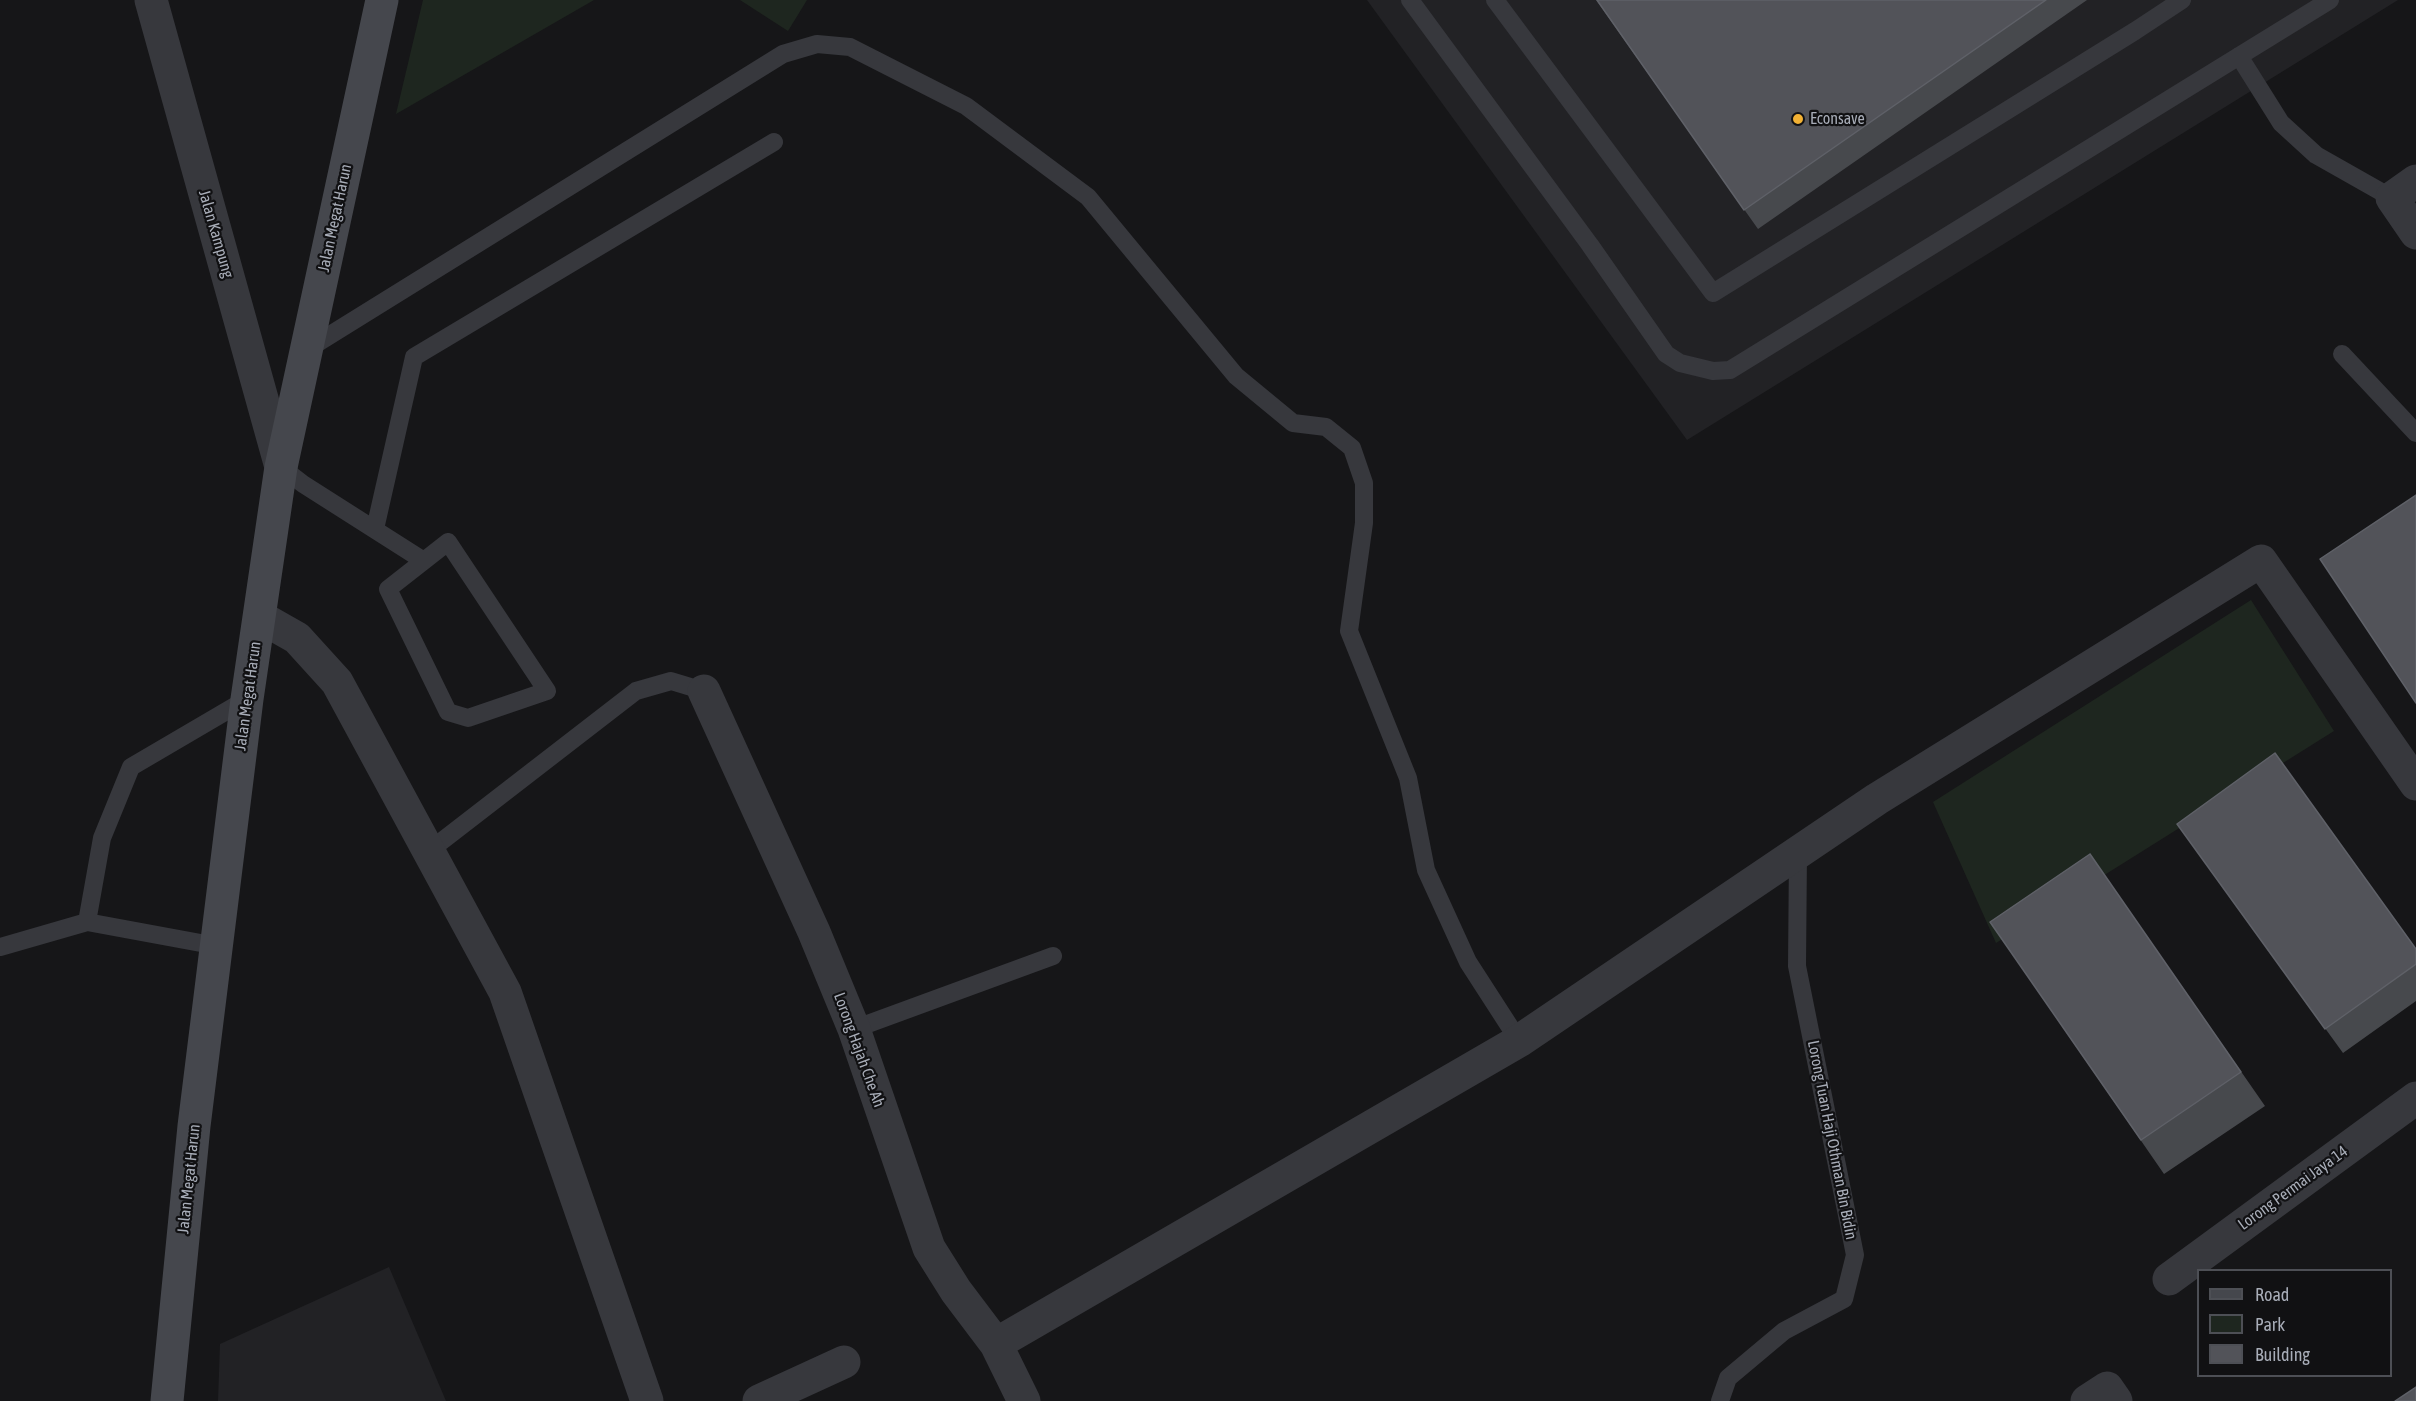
<!DOCTYPE html>
<style>
body{margin:0}
#map{position:relative;width:2416px;height:1401px;overflow:hidden;background:#161618;font-family:"Asap Condensed",sans-serif}
canvas{display:block}
.legend{position:absolute;left:2197px;top:1269px;width:195px;height:108px;box-sizing:border-box;background:#111113;border:2px solid #4d4f55;margin:0;padding:8px 10px;list-style:none;font-size:18px;color:#a8adb8}
.legend li{display:flex;align-items:center;gap:12px;height:30px}
.legend b{width:30px;border:2px solid #4d4f55}
</style>
<div id="map">
<canvas width="2416" height="1401"></canvas>
<ul class="legend">
<li><b style="height:8px;background:#45474d"></b>Road</li>
<li><b style="height:16px;background:#1e261f"></b>Park</li>
<li><b style="height:16px;background:#525359"></b>Building</li>
</ul>
</div>
<script>
const g = document.querySelector('canvas').getContext('2d');
g.lineJoin = 'round';
function fill(path, color) {
  g.fillStyle = color;
  g.fill(path, 'evenodd');
}
function poly(rows) {
  const path = new Path2D();
  for (const r of rows) {
    path.moveTo(r[0], r[1]);
    for (let i = 2; i < r.length; i += 2) path.lineTo(r[i], r[i + 1]);
  }
  return path;
}
function stroke(path, color, width, dash) {
  g.strokeStyle = color;
  g.lineWidth = width;
  g.lineCap = dash ? 'butt' : 'round';
  g.setLineDash(dash || []);
  g.stroke(path);
}
function label(font, color, halo, rows, align = 'center') {
  g.font = font + ' "Asap Condensed",sans-serif';
  g.lineWidth = 4.5;
  g.setLineDash([]);
  g.textBaseline = 'middle';
  g.strokeStyle = halo;
  g.fillStyle = color;
  for (const [text, x, y, turn = 0] of rows) {
    g.save();
    g.translate(x, y);
    g.rotate((+turn || 0) * Math.PI / 180);
    g.textAlign = isNaN(turn) ? turn : align;
    if (halo) g.strokeText(text, 0, 0);
    g.fillText(text, 0, 0);
    g.restore();
  }
}
const built = poly([
 [1367,0,2398,0,1687,440],
 [389,1267,446,1401,218,1401,220,1344]
]);
const green = poly([
 [423,0,594,0,396,114],
 [740,0,807,0,788,31],
 [2251,600,2334,731,1996,943,1933,802]
]);
const lane = poly([
 [1410,0,1590,245,1666,354,1680,363,1713,371,1730,370,2330,0],
 [1495,0,1713,293,2135,31,2182,0],
 [2239,56,2281,123,2316,155,2392,198],
 [306,350,783,54,817,44,850,47,966,106,1088,197,1236,376,1293,423,1326,427,1352,448,1364,483,1364,523,1349,631,1408,778,1426,870,1468,962,1519,1041],
 [2342,354,2416,433],
 [281,467,303,484,424,561],
 [375,529,414,357,774,142],
 [448,542,547,691,468,718,448,712,388,589,448,542],
 [429,851,636,691,671,681,704,691],
 [87,922,217,946],
 [0,947,87,922,102,838,131,767,247,699],
 [854,1029,1053,956],
 [1720,1401,1728,1378,1784,1331,1844,1299,1855,1255,1797,966,1798,852]
]);
const street = poly([
 [151,0,281,467],
 [2416,181,2392,198,2416,233],
 [260,617,297,638,337,682,505,992,647,1401],
 [704,691,814,932,854,1029,929,1248,956,1291,996,1344,1024,1401],
 [2169,1279,2416,1098],
 [996,1344,1519,1041,1877,799,2261,561,2416,784],
 [759,1401,844,1362],
 [2087,1401,2107,1388,2116,1401]
]);
const secondary = poly([
 [167,1401,194,1126,247,699,281,467,382,0]
]);
const wall = poly([
 [1596,0,2087,0,1758,229],
 [2177,824,2416,949,2416,1001,2343,1053],
 [2090,854,2265,1106,2164,1174,1990,922]
]);
const building = poly([
 [1597,0,2046,0,1744,210,1597,0],
 [2416,495,2416,703,2320,559,2416,495],
 [2275,753,2416,949,2416,964,2325,1029,2177,824,2275,753],
 [2090,854,2241,1072,2141,1140,1990,922,2090,854],
 [2416,1387,2416,1401,2395,1401,2416,1387]
]);
const markers = [
 [1798,119,6,"#f2b134"]
];
const poiNames = [
 ["Econsave",1810,119]
];
const streetNames = [
 ["Jalan Megat Harun",335,218,-78],
 ["Jalan Kampung",216,234,74],
 ["Jalan Megat Harun",248,696,-82],
 ["Lorong Hajah Che Ah",859,1050,70],
 ["Lorong Tuan Haji Othman Bin Bidin",1832,1140,79],
 ["Jalan Megat Harun",189,1179,-84],
 ["Lorong Permai Jaya 14",2293,1188,-36]
];
fill(built, '#222225');
fill(green, '#1e261f');
stroke(lane, '#37383d', 18);
stroke(street, '#37383d', 33);
stroke(secondary, '#45474d', 33);
fill(wall, '#47494d');
fill(building, '#525359');
stroke(building, '#5f6168', 1.5);
for (const [x, y, r, color] of markers) {
  const dot = new Path2D();
  dot.arc(x, y, r, 0, 2 * Math.PI);
  g.fillStyle = color;
  g.fill(dot);
  stroke(dot, '#111113', 2);
}
label('16px', '#a8adb8', '#111113', poiNames, 'left');
label('16px', '#a8adb8', '#111113', streetNames);
</script>
